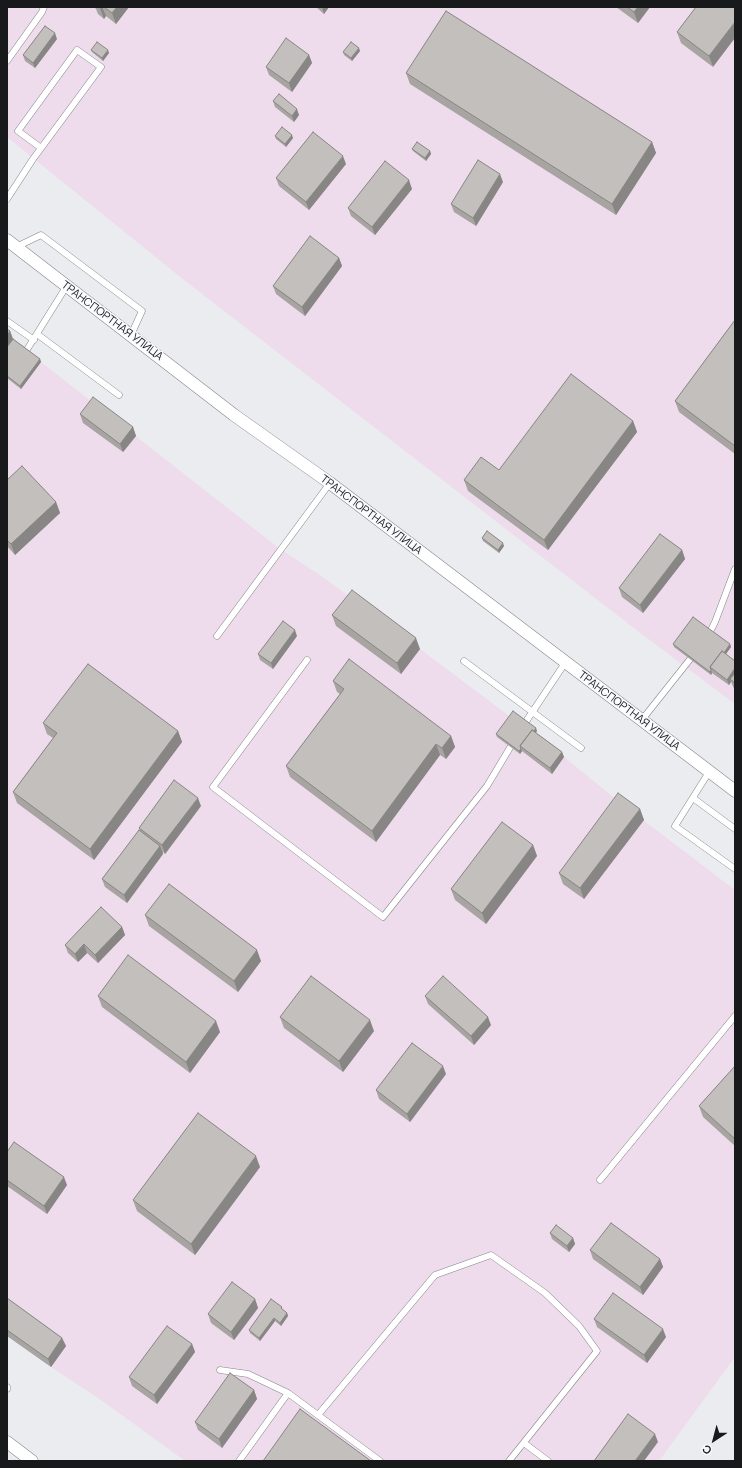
<!DOCTYPE html>
<meta charset="utf-8">
<style>
body{margin:0}
#map{position:relative;width:742px;height:1468px;overflow:hidden;background:#eaecf0;font-family:Manrope,sans-serif}
canvas{display:block}
.frame{position:absolute;inset:0;border:8px solid #18191a;pointer-events:none}
.north{position:absolute;left:694px;top:1420px;width:40px;height:40px;-webkit-text-stroke:3px #f8f9fd;paint-order:stroke;rotate:216deg;font-size:11px;font-weight:700;line-height:16px;text-align:center;color:#18191a}
.north::after{content:'';display:block;margin:auto;width:14px;height:18px;background:#18191a;clip-path:polygon(50% 0,100% 100%,50% 72%,0 100%)}
</style>
<div id="map">
<canvas width="742" height="1468"></canvas>
<div class="frame"></div>
<div class="north">С</div>
</div>
<script>
const g = document.querySelector('canvas').getContext('2d');
g.lineJoin = 'round';
function fill(path, color) {
  g.fillStyle = color;
  g.fill(path, 'evenodd');
}
function poly(rows) {
  const path = new Path2D();
  for (const r of rows) {
    path.moveTo(r[0], r[1]);
    for (let i = 2; i < r.length; i += 2) path.lineTo(r[i], r[i + 1]);
  }
  return path;
}
function stroke(path, color, width, dash) {
  g.strokeStyle = color;
  g.lineWidth = width;
  g.lineCap = dash ? 'butt' : 'round';
  g.setLineDash(dash || []);
  g.stroke(path);
}
function label(font, color, halo, rows, align = 'center') {
  g.font = font + ' Manrope,sans-serif';
  g.lineWidth = 3;
  g.setLineDash([]);
  g.textBaseline = 'middle';
  g.strokeStyle = halo;
  g.fillStyle = color;
  for (const [text, x, y, turn = 0] of rows) {
    g.save();
    g.translate(x, y);
    g.rotate((+turn || 0) * Math.PI / 180);
    g.textAlign = isNaN(turn) ? turn : align;
    if (halo) g.strokeText(text, 0, 0);
    g.fillText(text, 0, 0);
    g.restore();
  }
}
const industrial = poly([
 [7,7,735,7,735,704,639,632,184,280,7,137],
 [7,337,41,362,280,549,320,575,420,649,564,757,622,804,735,890,735,1357,659,1461,185,1461,101,1400,51,1367,7,1336]
]);
const lane = poly([
 [7,61,42,12,44,7],
 [7,199,33,159,101,67,77,50,18,131,41,148],
 [16,247,41,235,142,311,131,335],
 [7,321,34,340],
 [37,334,119,395],
 [23,356,66,287],
 [217,636,330,483],
 [708,636,715,622,735,569],
 [307,660,213,787,383,917,487,786,514,741],
 [464,661,581,748],
 [641,721,695,653],
 [523,726,565,663],
 [709,772,675,826,735,869],
 [693,798,735,829],
 [600,1180,735,1016],
 [220,1370,248,1374,288,1393,380,1461],
 [7,1387,7,1389],
 [318,1415,435,1275,491,1255,545,1293,579,1326,597,1351,509,1461],
 [524,1443,548,1461],
 [239,1461,288,1393]
]);
const street = poly([
 [7,240,234,415,330,483,735,791],
 [7,1442,32,1461]
]);
const wall = poly([
 [94,7,129,7,116,24,106,16,104,19,98,14,96,9],
 [316,7,329,7,324,14],
 [616,7,650,7,638,23],
 [696,7,713,67,681,43,677,32],
 [57,39,35,68,25,61,23,55],
 [91,50,109,53,103,61,92,52],
 [360,51,352,61,344,55,343,52],
 [309,55,312,63,292,92,269,75,266,67],
 [406,73,652,142,656,153,616,215,410,84],
 [273,101,299,115,294,122,275,107],
 [275,136,293,138,286,147,276,139],
 [412,149,430,151,431,154,426,161,413,151],
 [346,164,309,210,279,186,276,178],
 [503,182,476,226,454,212,451,204],
 [412,189,375,235,351,216,348,208],
 [339,258,342,266,305,316,276,294,273,286],
 [735,320,735,454,679,412,675,401],
 [7,329,10,331,13,339,40,359,41,362,21,389,7,378],
 [80,414,133,427,136,436,123,452,83,423],
 [633,421,637,432,548,550,468,491,464,480,499,470],
 [7,480,56,502,60,513,15,555,7,546],
 [482,538,504,546,499,553,483,541],
 [682,550,685,559,643,613,622,597,619,588],
 [332,615,420,649,401,674,336,626],
 [297,636,273,669,260,660,258,654],
 [673,644,730,644,731,647,726,654,735,661,735,691,731,682,729,685,712,673,711,675,674,647],
 [333,681,451,736,455,747,446,759,440,755,376,842,290,777,286,766,340,694,337,692],
 [43,723,178,731,182,742,94,860,17,803,13,792,53,738,47,734],
 [537,731,536,733,562,752,564,757,552,774,522,751,520,754,497,737,496,734],
 [201,806,165,854,163,852,163,854,127,903,105,887,102,879,140,830,139,828],
 [640,809,644,820,584,899,563,884,559,873],
 [533,845,537,856,486,924,455,900,451,889],
 [145,915,261,961,238,992,149,926],
 [122,927,125,935,98,963,87,953,78,962,68,953,65,945],
 [98,996,220,1032,190,1073,102,1007],
 [425,996,491,1025,474,1045,428,1004],
 [280,1017,374,1031,343,1072,284,1028],
 [735,1066,735,1146,703,1117,699,1106],
 [446,1074,410,1122,379,1099,376,1090],
 [7,1152,67,1185,47,1214,7,1186],
 [260,1167,195,1255,137,1211,133,1200],
 [550,1233,573,1238,575,1244,569,1252,552,1239],
 [590,1250,660,1259,663,1267,643,1295,593,1259],
 [7,1298,62,1338,66,1346,51,1367,7,1336],
 [255,1299,258,1308,234,1340,211,1323,208,1314],
 [283,1310,287,1313,288,1316,281,1326,275,1321,260,1341,250,1333,249,1330],
 [594,1319,666,1337,647,1363,597,1327],
 [192,1344,195,1352,157,1404,132,1386,129,1377],
 [254,1390,257,1399,222,1448,198,1430,195,1422]
]);
const shadedWall = poly([
 [101,7,102,7,106,16,104,19,100,8],
 [117,7,129,7,116,24,112,13],
 [322,7,329,7,324,14],
 [638,7,650,7,638,23,634,12],
 [735,22,735,38,713,67,709,56],
 [55,33,57,39,35,68,33,63],
 [359,48,360,51,352,61,351,58],
 [108,50,109,53,103,61,102,58],
 [309,55,312,63,292,92,289,83],
 [297,109,299,115,294,122,292,116],
 [292,135,293,138,286,147,285,144],
 [652,142,656,153,616,215,612,204],
 [430,151,431,154,426,161,425,158],
 [343,156,346,164,309,210,306,202],
 [500,174,503,182,476,226,473,218],
 [409,180,412,189,375,235,372,227],
 [339,258,342,266,305,316,302,307],
 [10,331,14,342,7,351,7,335],
 [40,359,41,362,21,389,20,386],
 [633,421,637,432,548,550,544,540],
 [133,427,136,436,123,452,120,444],
 [56,502,60,513,15,555,11,544],
 [503,543,504,546,499,553,498,550],
 [682,550,685,559,643,613,640,605],
 [295,630,297,636,273,669,271,663],
 [416,638,420,649,401,674,397,663],
 [730,644,731,647,714,670,712,668],
 [735,668,735,677,730,679,731,682,729,685,727,680],
 [711,670,712,673,711,675,710,672],
 [536,728,537,731,524,749,522,747],
 [178,731,182,742,94,860,90,849],
 [451,736,455,747,446,759,442,748],
 [436,744,440,755,376,842,372,831],
 [521,749,522,751,520,754,519,751],
 [562,752,564,757,552,774,550,768],
 [198,798,201,806,165,854,162,845],
 [640,809,644,820,584,899,580,888],
 [533,845,537,856,486,924,482,913],
 [160,846,163,854,127,903,124,895],
 [122,927,125,935,98,963,95,955],
 [84,944,87,953,78,962,75,954],
 [257,950,261,961,238,992,234,981],
 [488,1017,491,1025,474,1045,471,1036],
 [370,1020,374,1031,343,1072,339,1061],
 [216,1021,220,1032,190,1073,186,1062],
 [443,1066,446,1074,410,1122,407,1114],
 [256,1156,260,1167,195,1255,191,1244],
 [64,1177,67,1185,47,1214,44,1206],
 [573,1238,575,1244,569,1252,567,1246],
 [660,1259,663,1267,643,1295,640,1287],
 [255,1299,258,1308,234,1340,231,1332],
 [287,1313,288,1316,281,1326,280,1323],
 [274,1318,275,1321,260,1341,259,1338],
 [663,1329,666,1337,647,1363,644,1355],
 [62,1338,66,1346,51,1367,48,1359],
 [192,1344,195,1352,157,1404,154,1395],
 [254,1390,257,1399,222,1448,219,1439],
 [655,1434,658,1442,644,1461,635,1461]
]);
const building = poly([
 [104,7,117,7,112,13,104,7],
 [627,7,638,7,634,12,627,7],
 [696,7,735,7,735,22,709,56,677,32,696,7],
 [446,11,652,142,612,204,406,73,446,11],
 [45,26,55,33,33,63,23,55,45,26],
 [286,38,309,55,289,83,266,67,286,38],
 [97,42,108,50,102,58,91,50,97,42],
 [351,42,359,48,351,58,343,52,351,42],
 [279,94,297,109,292,116,273,101,279,94],
 [282,127,292,135,285,144,275,136,282,127],
 [313,132,343,156,306,202,276,178,313,132],
 [417,142,430,151,425,158,412,149,417,142],
 [478,160,500,174,473,218,451,204,478,160],
 [385,161,409,180,372,227,348,208,385,161],
 [310,236,339,258,302,307,273,286,310,236],
 [735,320,735,446,675,401,735,320],
 [7,329,10,331,7,335,7,329],
 [13,339,40,359,20,386,7,376,7,347,13,339],
 [571,374,633,421,544,540,464,480,481,457,499,470,571,374],
 [93,397,133,427,120,444,80,414,93,397],
 [22,466,56,502,11,544,7,540,7,480,22,466],
 [487,531,503,543,498,550,482,538,487,531],
 [660,534,682,550,640,605,619,588,660,534],
 [352,590,416,638,397,663,332,615,352,590],
 [693,617,730,644,724,653,722,651,710,667,711,670,710,672,673,644,693,617],
 [283,621,295,630,271,663,258,654,283,621],
 [722,651,735,661,735,668,727,680,710,667,722,651],
 [349,659,451,736,442,748,436,744,372,831,286,766,344,689,333,681,349,659],
 [88,664,178,731,90,849,13,792,57,733,43,723,88,664],
 [735,673,735,683,730,679,735,673],
 [513,711,536,728,534,731,532,730,520,746,521,749,519,751,496,734,513,711],
 [532,730,562,752,550,768,520,746,532,730],
 [174,780,198,798,162,845,139,828,174,780],
 [618,793,640,809,580,888,559,873,618,793],
 [502,822,533,845,482,913,451,889,502,822],
 [139,830,160,846,124,895,102,879,139,830],
 [169,884,257,950,234,981,145,915,169,884],
 [101,907,122,927,95,955,84,944,75,954,65,945,101,907],
 [128,955,216,1021,186,1062,98,996,128,955],
 [311,976,370,1020,339,1061,280,1017,311,976],
 [443,976,488,1017,471,1036,425,996,443,976],
 [412,1043,443,1066,407,1114,376,1090,412,1043],
 [735,1066,735,1139,699,1106,735,1066],
 [198,1113,256,1156,191,1244,133,1200,198,1113],
 [14,1142,64,1177,44,1206,7,1180,7,1152,14,1142],
 [611,1223,660,1259,640,1287,590,1250,611,1223],
 [556,1225,573,1238,567,1246,550,1233,556,1225],
 [232,1282,255,1299,231,1332,208,1314,232,1282],
 [613,1293,663,1329,644,1355,594,1319,613,1293],
 [7,1298,62,1338,48,1359,7,1330,7,1298],
 [271,1299,282,1307,281,1308,287,1313,280,1323,274,1318,259,1338,249,1330,271,1299],
 [167,1326,192,1344,154,1395,129,1377,167,1326],
 [230,1373,254,1390,219,1439,195,1422,230,1373],
 [300,1409,371,1461,263,1461,300,1409],
 [628,1414,655,1434,635,1461,594,1461,628,1414]
]);
const streetNames = [
 ["ТРАНСПОРТНАЯ УЛИЦА",112,321,37],
 ["ТРАНСПОРТНАЯ УЛИЦА",371,515,37],
 ["ТРАНСПОРТНАЯ УЛИЦА",629,711,37]
];
fill(industrial, '#eedcec');
stroke(lane, '#85868a', 7);
stroke(street, '#85868a', 13);
stroke(lane, '#fff', 6);
stroke(street, '#fff', 12);
fill(wall, '#a7a4a2');
fill(shadedWall, '#888684');
fill(building, '#c2bfbc');
stroke(building, '#888684', 1);
label('11px', '#18191a', '#f8f9fd', streetNames);
</script>
